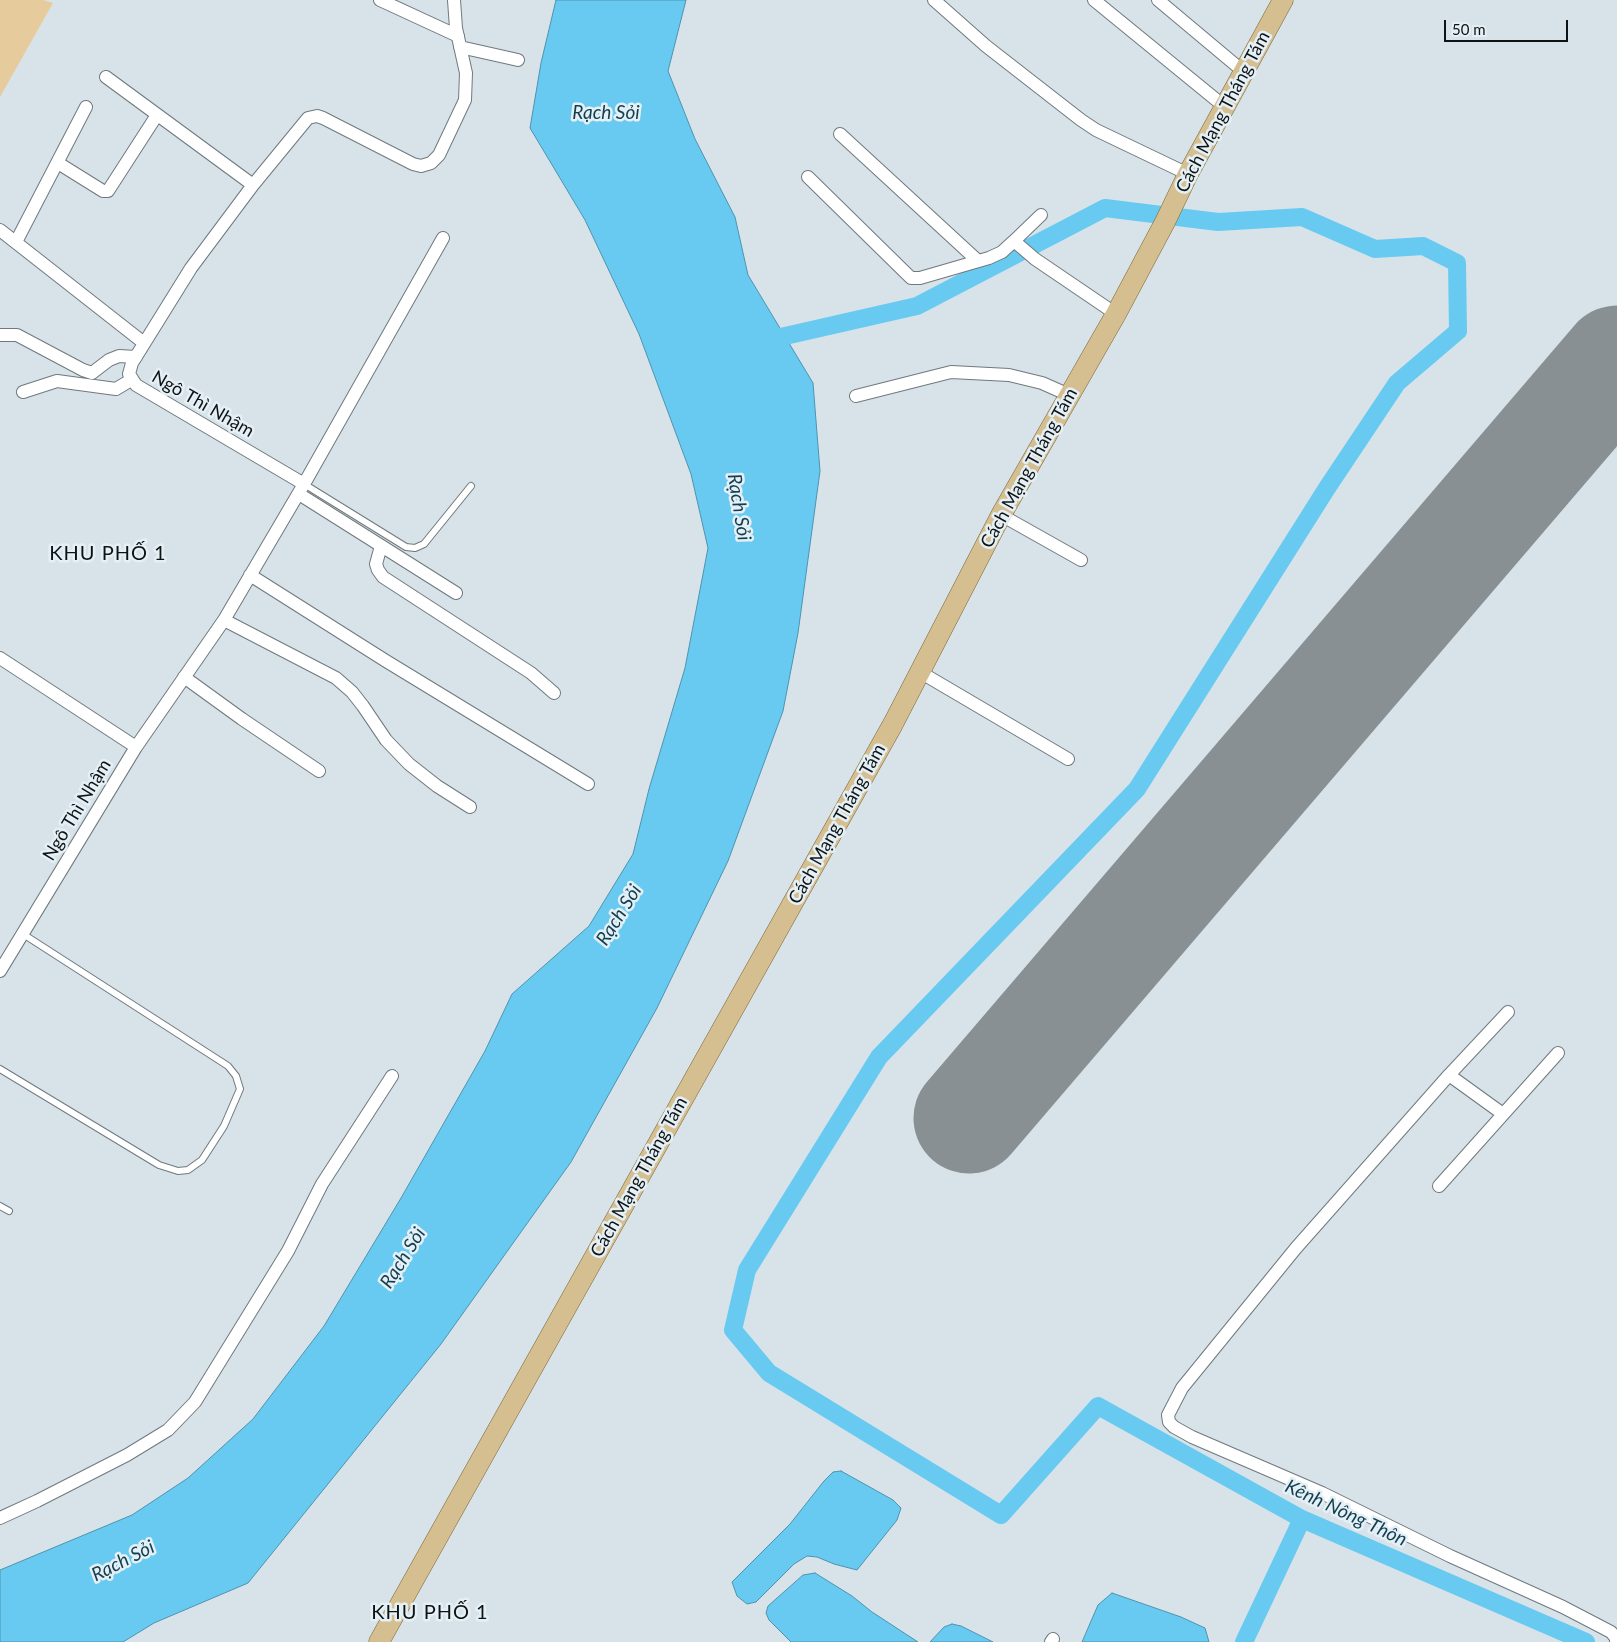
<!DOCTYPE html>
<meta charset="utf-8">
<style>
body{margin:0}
#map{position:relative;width:1617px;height:1642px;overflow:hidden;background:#d7e3e8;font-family:Lato,sans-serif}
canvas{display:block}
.scale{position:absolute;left:1444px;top:20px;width:124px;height:22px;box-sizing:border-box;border:2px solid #0f1314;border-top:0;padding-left:6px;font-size:15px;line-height:18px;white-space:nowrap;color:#0f1314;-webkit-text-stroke:4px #e4f0f6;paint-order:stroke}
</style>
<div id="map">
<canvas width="1617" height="1642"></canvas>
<div class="scale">50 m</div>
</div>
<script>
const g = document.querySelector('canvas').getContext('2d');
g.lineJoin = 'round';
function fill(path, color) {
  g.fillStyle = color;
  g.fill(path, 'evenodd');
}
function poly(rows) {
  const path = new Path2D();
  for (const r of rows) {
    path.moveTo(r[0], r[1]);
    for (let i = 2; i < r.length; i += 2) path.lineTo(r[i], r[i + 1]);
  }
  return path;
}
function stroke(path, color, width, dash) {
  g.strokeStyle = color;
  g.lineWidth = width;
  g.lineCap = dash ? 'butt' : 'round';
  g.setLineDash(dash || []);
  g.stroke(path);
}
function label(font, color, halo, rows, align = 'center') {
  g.font = font + ' Lato,sans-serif';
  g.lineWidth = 5;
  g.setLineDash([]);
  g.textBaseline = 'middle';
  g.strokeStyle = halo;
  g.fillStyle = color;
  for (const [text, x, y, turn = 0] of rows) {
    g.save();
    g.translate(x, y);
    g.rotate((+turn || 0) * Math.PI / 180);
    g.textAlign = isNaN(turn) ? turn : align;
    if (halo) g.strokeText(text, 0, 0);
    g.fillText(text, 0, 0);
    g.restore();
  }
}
const green = poly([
 [0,0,43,0,53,3,0,97]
]);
const water = poly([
 [556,0,686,0,668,71,695,139,735,217,748,275,813,383,820,471,798,633,783,711,728,861,657,1008,571,1162,441,1344,248,1583,154,1623,123,1642,0,1642,0,1570,132,1515,188,1478,253,1419,324,1326,401,1198,485,1051,512,994,589,926,633,854,649,789,685,668,708,548,691,474,639,334,585,220,530,128,541,63,556,0],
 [841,1471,893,1500,901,1508,897,1520,857,1570,834,1564,817,1557,807,1556,794,1564,756,1602,747,1604,737,1596,732,1582,790,1524,824,1481,833,1472,841,1471],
 [815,1573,852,1596,872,1612,918,1642,791,1642,769,1620,766,1613,768,1606,803,1575,815,1573],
 [1112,1593,1181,1617,1205,1628,1209,1642,1082,1642,1098,1605,1112,1593],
 [952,1624,961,1626,993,1642,930,1642,944,1627,952,1624]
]);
const canal = poly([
 [763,341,917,306,1105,208,1218,222,1302,217,1375,249,1423,246,1457,263,1458,331,1397,383,1327,488,1137,789,879,1057,747,1270,733,1330,769,1373,1001,1515,1098,1406,1302,1519,1586,1642],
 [1244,1642,1302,1519]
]);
const runway = poly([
 [969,1118,1617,361]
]);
const service = poly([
 [304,484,406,547,415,548,424,544,471,486],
 [0,1069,159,1165,178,1171,188,1170,202,1160,224,1126,240,1089,236,1076,228,1066,23,934],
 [0,1206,9,1211]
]);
const minor = poly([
 [380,0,458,36],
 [934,0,986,46,1081,120,1096,130,1188,174],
 [1094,0,1225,107],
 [1158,0,1244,72],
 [460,47,518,60],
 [106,77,253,185],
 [840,134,978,261],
 [58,163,103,191,108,191,157,115],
 [808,177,911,278,920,278,989,258,1002,252,1014,241,1035,259,1116,314],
 [0,230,144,343],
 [1014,241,1041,215],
 [16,242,86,107],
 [0,335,17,335,83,370,92,373,109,360,119,356,136,357],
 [23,392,57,381,116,389,131,380],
 [856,396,951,372,1009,375,1042,383,1069,395],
 [304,484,443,238],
 [299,494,456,593],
 [1001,515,1081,560],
 [381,546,376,564,378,570,383,577,531,673,554,693],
 [250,575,386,661,588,784],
 [224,620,336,678,352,692,363,706,386,740,409,764,437,786,470,807],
 [0,658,136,747],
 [920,672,1068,759],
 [184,677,242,719,319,771],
 [0,971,136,747,224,620,304,484,136,385,129,374,132,363,191,268,253,185,308,118,317,116,323,118,413,164,421,166,431,163,439,155,465,100,466,73,456,28,454,0],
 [1508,1012,1449,1075,1296,1248,1182,1388,1168,1415,1169,1422,1174,1427,1192,1437,1322,1493,1450,1556,1563,1607,1611,1632,1616,1638,1616,1642],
 [1449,1075,1503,1114],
 [1439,1186,1558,1053],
 [0,1518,37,1501,127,1455,168,1430,195,1402,288,1251,322,1184,392,1076],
 [1051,1642,1053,1639]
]);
const primary = poly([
 [379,1642,893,724,1001,515,1116,314,1165,222,1188,174,1283,0]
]);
const streetNames = [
 ["Cách Mạng Tháng Tám",1223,112,-62],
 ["Ngô Thì Nhậm",203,404,30],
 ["Cách Mạng Tháng Tám",1029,468,-61],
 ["Ngô Thì Nhậm",77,810,-59],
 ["Cách Mạng Tháng Tám",837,824,-61],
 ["Cách Mạng Tháng Tám",639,1177,-61]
];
const waterNames = [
 ["Rạch Sỏi",606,113],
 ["Rạch Sỏi",739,507,81],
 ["Rạch Sỏi",619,915,-58],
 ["Rạch Sỏi",403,1258,-58],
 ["Kênh Nông Thôn",1346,1513,25],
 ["Rạch Sỏi",123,1561,-27]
];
const quarterNames = [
 ["KHU PHỐ 1",108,554],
 ["KHU PHỐ 1",430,1613]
];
fill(green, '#e6cc9c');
fill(water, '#68caf1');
stroke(water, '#4d93af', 1);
stroke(canal, '#68caf1', 18);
stroke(runway, '#889094', 111);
stroke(service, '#6f797e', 8);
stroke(minor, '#6f797e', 14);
stroke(primary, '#7e6735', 21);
stroke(service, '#fff', 6);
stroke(minor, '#fff', 12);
stroke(primary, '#d5bf91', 20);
label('18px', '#0f1314', '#e4f0f6', streetNames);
label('italic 19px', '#123e4f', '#e4f0f6', waterNames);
g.letterSpacing = '1px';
label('20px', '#0f1314', '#e4f0f6', quarterNames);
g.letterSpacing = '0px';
</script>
